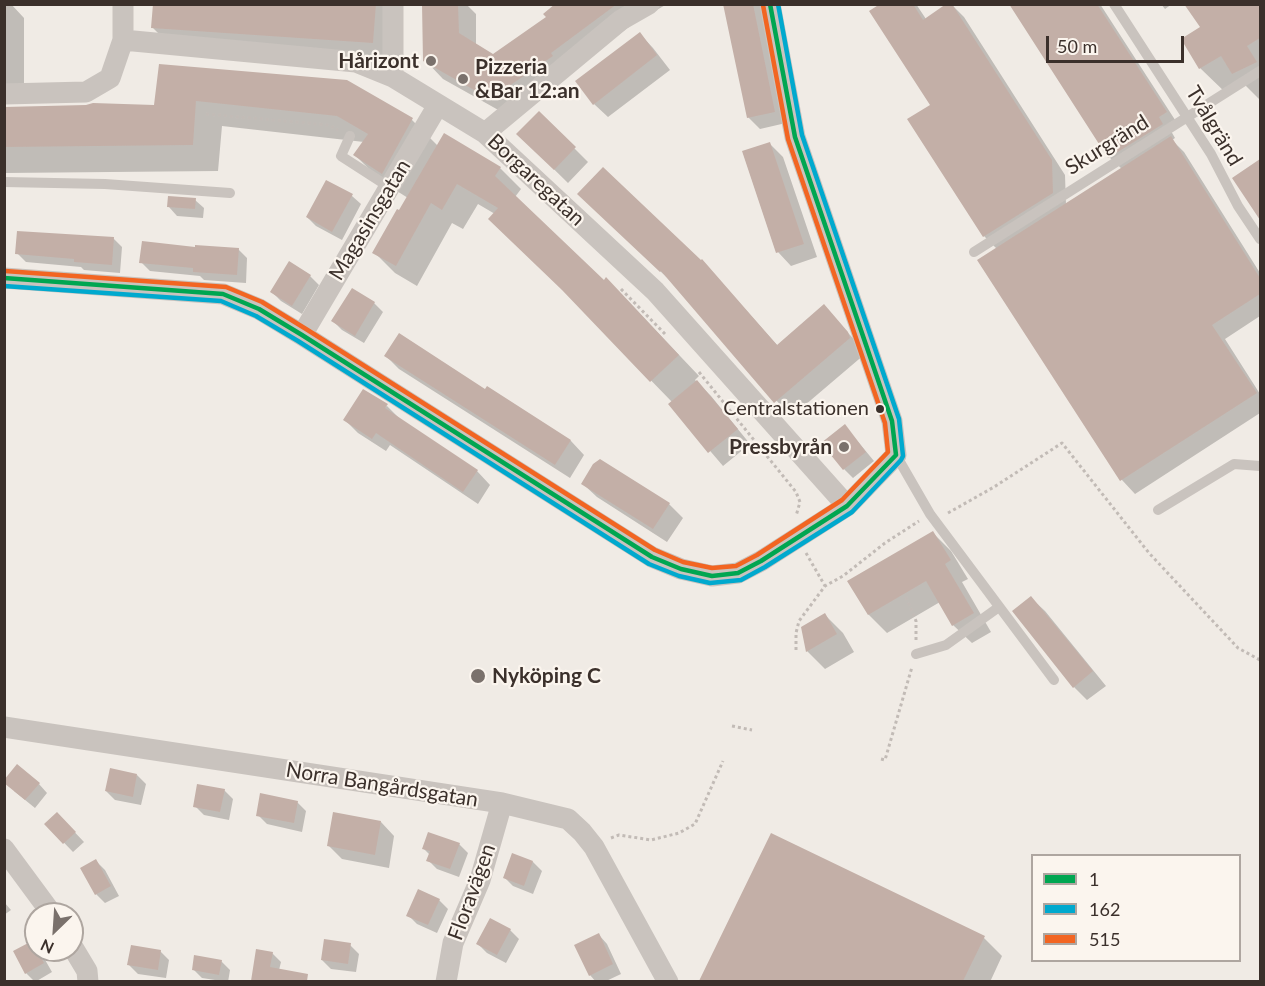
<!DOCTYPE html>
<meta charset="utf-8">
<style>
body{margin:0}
#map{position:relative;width:1265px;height:986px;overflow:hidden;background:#f0ebe5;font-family:Lato,sans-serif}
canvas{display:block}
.frame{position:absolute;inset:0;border:6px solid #3b302b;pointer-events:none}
.legend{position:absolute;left:1031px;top:854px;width:210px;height:108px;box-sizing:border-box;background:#fbf5ee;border:2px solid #aea6a0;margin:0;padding:8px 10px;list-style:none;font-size:18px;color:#3b302b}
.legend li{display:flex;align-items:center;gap:12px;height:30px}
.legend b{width:30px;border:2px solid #aea6a0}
.north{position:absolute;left:24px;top:902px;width:60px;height:60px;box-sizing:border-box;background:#fbf5ee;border:2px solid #aea6a0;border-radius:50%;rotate:205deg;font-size:16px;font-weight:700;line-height:24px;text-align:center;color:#3b302b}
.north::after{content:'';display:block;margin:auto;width:21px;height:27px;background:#7a716c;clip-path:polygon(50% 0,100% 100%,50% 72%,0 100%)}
.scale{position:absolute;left:1046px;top:36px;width:138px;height:27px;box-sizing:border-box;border:3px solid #3b302b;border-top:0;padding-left:8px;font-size:18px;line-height:21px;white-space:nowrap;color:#3b302b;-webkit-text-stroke:4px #fbf5ee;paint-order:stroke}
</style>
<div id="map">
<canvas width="1265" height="986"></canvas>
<div class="frame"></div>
<ul class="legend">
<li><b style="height:8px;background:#00a651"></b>1</li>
<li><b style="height:8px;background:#00a9ce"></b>162</li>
<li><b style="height:8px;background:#f26522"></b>515</li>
</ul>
<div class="north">N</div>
<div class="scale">50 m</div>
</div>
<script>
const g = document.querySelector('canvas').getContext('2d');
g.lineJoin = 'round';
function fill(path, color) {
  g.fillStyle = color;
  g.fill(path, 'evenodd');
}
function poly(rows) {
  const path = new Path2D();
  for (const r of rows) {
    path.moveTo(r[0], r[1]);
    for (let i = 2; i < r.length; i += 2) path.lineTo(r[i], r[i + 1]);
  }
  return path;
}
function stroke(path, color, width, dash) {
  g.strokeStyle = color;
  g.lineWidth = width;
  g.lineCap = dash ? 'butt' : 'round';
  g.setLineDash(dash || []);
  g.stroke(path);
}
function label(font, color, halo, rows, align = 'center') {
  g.font = font + ' Lato,sans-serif';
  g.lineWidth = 4.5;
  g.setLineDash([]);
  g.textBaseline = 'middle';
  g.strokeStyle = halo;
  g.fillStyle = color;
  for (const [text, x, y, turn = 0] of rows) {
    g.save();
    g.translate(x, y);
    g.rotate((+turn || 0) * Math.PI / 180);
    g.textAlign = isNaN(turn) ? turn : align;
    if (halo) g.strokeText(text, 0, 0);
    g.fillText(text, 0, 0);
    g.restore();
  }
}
const shadow = poly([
 [4,4,11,4,24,18,24,97,4,97],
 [342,4,393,4,389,59,170,45,153,28],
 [423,4,466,4,476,14,476,45,493,56,548,17,557,4,667,4,633,24,509,116,443,79,425,60],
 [724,4,761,4,786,123,760,129,748,117],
 [883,4,916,4,926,19,951,4,964,17,1065,175,1066,205,1122,169,1109,157,1011,4,1100,4,1179,126,1171,131,1175,138,1172,140,1184,152,1260,273,1260,316,1225,339,1260,394,1260,413,1135,494,1122,480,979,260,997,249,984,236,909,120,932,105],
 [1161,4,1172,4,1165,9],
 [1186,4,1260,4,1260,100,1244,84,1227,94,1200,68,1202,28],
 [640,34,653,48,670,70,608,117,594,104],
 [346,81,412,120,438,146,500,168,521,189,515,197,604,282,627,300,699,376,695,380,711,396,750,444,723,466,670,404,672,402,573,300,495,214,478,204,463,229,452,223,417,286,395,273,374,252,408,198,381,181,355,155,364,142,222,126,218,171,4,173,4,108,155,106],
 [539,113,588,162,568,183,518,134],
 [770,144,783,157,817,257,791,266,778,252],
 [1260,161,1260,217,1235,179],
 [327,182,352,196,361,204,342,240,316,226,307,217],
 [195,200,204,208,203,218,177,216,169,207],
 [594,209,701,262,702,261,778,346,824,307,863,349,865,354,791,417,676,286],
 [113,238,122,247,120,273,84,270,81,267,26,262,17,253],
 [196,249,238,249,247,258,246,283,204,280,200,276,150,271,141,262],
 [310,276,319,285,302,314,281,301,272,292],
 [352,290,374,303,383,312,364,343,342,330,333,321],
 [386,356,485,391,487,388,571,441,584,455,570,478,399,369],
 [387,406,400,419,477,471,490,485,478,504,390,445,386,451,358,433,345,420],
 [845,426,874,461,853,478,844,469],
 [583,484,669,504,683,518,667,542,597,497],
 [933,533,951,551,968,579,962,582,991,632,972,643,953,625,940,602,887,633,869,615,849,581],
 [1031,598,1045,611,1106,686,1087,700,1074,687],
 [825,615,843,633,854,652,825,669,807,651],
 [137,775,146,784,141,805,115,800,106,791],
 [39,784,47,793,35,808,14,791],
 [224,790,233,799,229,820,204,815,195,806],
 [297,802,306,811,302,832,267,824,258,815],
 [381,822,394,836,389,868,342,859,329,846],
 [66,823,84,842,73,852,46,824],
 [772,835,984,938,1002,956,990,982,701,982],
 [459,844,468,853,459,877,437,869,428,860,430,855,423,848],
 [513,855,533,862,542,871,533,894,513,886,504,877],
 [96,861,105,870,119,896,105,903,96,894,82,869],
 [439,900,448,909,437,933,417,924,408,915],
 [4,902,11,910,4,915],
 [510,930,519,939,506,963,487,953,478,944],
 [599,935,607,944,621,974,604,982,596,982,590,975],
 [32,943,36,947,36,950,40,951,52,972,35,982,26,973],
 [350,945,359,954,356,972,331,969,322,960],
 [160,951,169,960,166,978,138,974,129,965],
 [257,951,272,953,281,962,279,970,291,980,291,982,252,982],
 [221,961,230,970,228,982,202,978,193,969]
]);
const building = poly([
 [153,4,376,4,373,43,151,28],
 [422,4,458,4,459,33,493,54,546,17,543,14,555,4,617,4,551,53,553,56,490,99,423,61],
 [723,4,753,4,775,112,747,118],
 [880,4,913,4,923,20,946,4,952,4,1052,160,1053,193,983,237,907,119,930,105,869,11],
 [1009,4,1097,4,1167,112,1159,117,1163,124,1108,158],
 [1184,4,1260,4,1260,38,1247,46,1257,62,1232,74,1221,56,1199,69,1181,39,1200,27],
 [640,32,657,55,593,105,575,81],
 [159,64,347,80,413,118,382,174,353,155,368,134,337,116,196,101,193,145,4,147,4,107,86,105,93,103,154,105],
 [539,111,576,147,554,170,516,134],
 [444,133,501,167,495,176,604,280,606,277,679,355,650,382,562,290,488,219,498,208,457,184,442,210,431,203,396,266,372,253,397,209,399,210],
 [1171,136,1260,278,1260,294,1212,325,1257,393,1120,481,977,260],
 [770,142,804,244,776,253,742,151],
 [1260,159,1260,220,1232,178],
 [603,167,701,260,702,259,777,345,824,304,848,332,850,338,774,403,661,271,660,272,577,194],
 [326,180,353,194,332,232,306,217],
 [168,196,196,198,195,209,167,207],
 [17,231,114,237,112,265,74,262,74,259,15,254],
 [142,241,195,247,195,245,239,248,237,275,193,272,193,268,139,263],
 [289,261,311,275,292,306,270,292],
 [352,288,375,302,355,336,331,321],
 [399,333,485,389,487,386,571,440,555,465,384,356],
 [697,380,738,429,708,453,668,404],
 [363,389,388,404,385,408,478,470,463,492,376,433,372,439,343,420],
 [845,424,866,452,843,470,821,443],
 [600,459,670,503,653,529,581,484,593,464],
 [933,531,951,560,945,564,974,613,952,626,926,581,868,615,847,581],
 [1031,596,1093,671,1073,688,1012,611],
 [825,613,837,634,806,652,801,627],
 [17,764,40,783,25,800,4,783,4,780],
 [110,768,137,774,133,797,105,791],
 [197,784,225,789,220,812,193,807],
 [260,793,298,801,294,823,256,816],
 [57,812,76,832,63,844,44,824],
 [333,812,381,821,375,855,327,846],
 [428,832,460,843,450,869,426,861,430,851,422,849],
 [771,833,985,936,963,981,699,981],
 [512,853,533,861,524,886,503,878],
 [96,859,111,886,95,895,80,868],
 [418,889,440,899,428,925,406,916],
 [490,918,511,929,497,955,476,944],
 [599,933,613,964,589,976,574,945],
 [324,939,351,943,348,964,321,960],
 [32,941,44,963,25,974,13,951],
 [131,945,161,950,158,970,127,965],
 [256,949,273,952,270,967,308,974,307,981,251,981],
 [194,955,222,960,219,975,192,970]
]);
const path = poly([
 [206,114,329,125,338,130],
 [621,289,665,334],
 [699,372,796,492,800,502,796,516],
 [948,513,994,487,1062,443,1149,553,1238,648,1260,660],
 [806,553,825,586],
 [906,597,916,621,916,640],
 [796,650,796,633,799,621,825,586,843,576,885,543,919,521],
 [732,726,752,730],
 [881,759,885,760,912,667],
 [611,838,619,835,651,840,679,833,695,824,723,761]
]);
const lane = poly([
 [1114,4,1211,154,1238,206,1260,239],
 [350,136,341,156,389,187],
 [4,182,105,184,230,193],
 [974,252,1260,71],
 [896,455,930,514,1054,680],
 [1158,510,1234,464,1260,466],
 [916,654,946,645,999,607]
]);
const street = poly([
 [123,40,356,62,393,77,485,133,655,291,847,506],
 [393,77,393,4],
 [4,94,86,92,110,78,123,40,123,4],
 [485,133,621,20,649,4],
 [4,278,223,294,259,309,302,335,652,557,681,569,712,576,738,573,761,561,847,506,896,455,892,421,795,137,770,4],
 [302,335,438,105],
 [4,727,502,803,568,819,582,832,594,847,668,982],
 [4,849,52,914],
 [72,946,87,971,88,982],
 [446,982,453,943,480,880,502,803]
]);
const bus1 = poly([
 [4,278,223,294,259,309,302,335,652,557,681,569,712,576,738,573,761,561,847,506,896,455,892,421,795,137,770,4]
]);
const bus2 = poly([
 [4,286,221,301,256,316,298,341,649,564,679,576,710,583,741,580,765,567,852,512,901,460,903,456,899,419,802,135,778,4]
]);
const bus3 = poly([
 [5,271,226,287,262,302,306,329,655,550,683,562,712,568,736,566,757,555,842,500,888,452,885,423,788,139,763,5]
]);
const markers = [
 [431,61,6,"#7a716c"],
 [463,79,6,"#7a716c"],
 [880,409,5,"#3b302b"],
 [844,447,6,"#7a716c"],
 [478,676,8,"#7a716c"]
];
const busNames = [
 ["Centralstationen",869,409]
];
const poiNames = [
 ["Hårizont",419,61],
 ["Pizzeria",475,67,"left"],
 ["&Bar 12:an",475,91,"left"],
 ["Pressbyrån",832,447],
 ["Nyköping C",492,676,"left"]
];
const streetNames = [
 ["Tvålgränd",1214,126,59],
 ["Skurgränd",1107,145,-32],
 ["Borgaregatan",536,180,43],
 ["Magasinsgatan",370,220,-59],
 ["Norra Bangårdsgatan",382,785,9],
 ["Floravägen",472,892,-70]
];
fill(shadow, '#0003');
fill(building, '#c3afa7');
stroke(path, '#c2bbb6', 3, [3, 3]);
stroke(lane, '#c9c3be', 10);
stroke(street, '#c9c3be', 21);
stroke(bus1, '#00a651', 4.5);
stroke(bus2, '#00a9ce', 4.5);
stroke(bus3, '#f26522', 4.5);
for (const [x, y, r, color] of markers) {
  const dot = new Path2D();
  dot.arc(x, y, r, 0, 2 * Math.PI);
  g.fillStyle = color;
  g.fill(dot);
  stroke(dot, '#fbf5ee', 2);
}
label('20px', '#3b302b', '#fbf5ee', busNames, 'right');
label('bold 21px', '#3b302b', '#fbf5ee', poiNames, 'right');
label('21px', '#3b302b', '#fbf5ee', streetNames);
</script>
